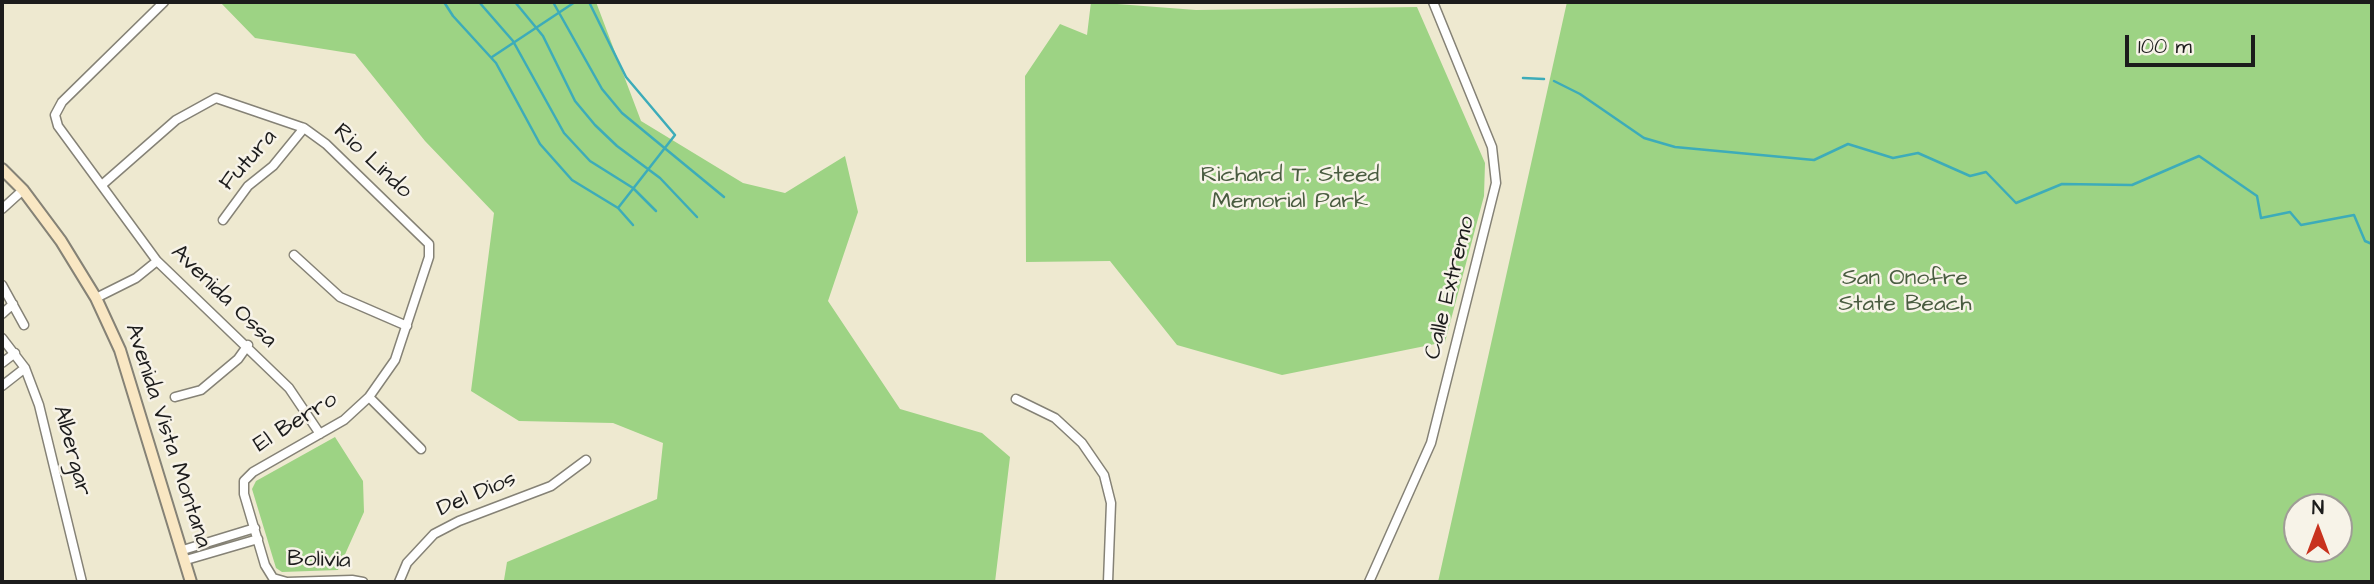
<!DOCTYPE html>
<style>
body{margin:0}
#map{position:relative;width:2374px;height:584px;overflow:hidden;background:#eee9d0;font-family:"Architects Daughter",sans-serif}
canvas{display:block}
.frame{position:absolute;inset:0;border:4px solid #1c1c1c;pointer-events:none}
.north{position:absolute;left:2283px;top:493px;width:70px;height:70px;box-sizing:border-box;background:#f7f3e8;border:2px solid #9f9d96;border-radius:50%;rotate:0deg;font-size:19px;font-weight:700;line-height:28px;text-align:center;color:#1c1c1c}
.north::after{content:'';display:block;margin:auto;width:24px;height:32px;background:#c8321e;clip-path:polygon(50% 0,100% 100%,50% 72%,0 100%)}
.scale{position:absolute;left:2125px;top:35px;width:130px;height:32px;box-sizing:border-box;border:4px solid #1c1c1c;border-top:0;padding-left:9px;font-size:21px;line-height:24px;white-space:nowrap;color:#1c1c1c;-webkit-text-stroke:5px #f7f3e8;paint-order:stroke}
</style>
<div id="map">
<canvas width="2374" height="584"></canvas>
<div class="frame"></div>
<div class="north">N</div>
<div class="scale">100 m</div>
</div>
<script>
const g = document.querySelector('canvas').getContext('2d');
g.lineJoin = 'round';
function fill(path, color) {
  g.fillStyle = color;
  g.fill(path, 'evenodd');
}
function poly(rows) {
  const path = new Path2D();
  for (const r of rows) {
    path.moveTo(r[0], r[1]);
    for (let i = 2; i < r.length; i += 2) path.lineTo(r[i], r[i + 1]);
  }
  return path;
}
function stroke(path, color, width, dash) {
  g.strokeStyle = color;
  g.lineWidth = width;
  g.lineCap = dash ? 'butt' : 'round';
  g.setLineDash(dash || []);
  g.stroke(path);
}
function label(font, color, halo, rows, align = 'center') {
  g.font = font + ' "Architects Daughter",sans-serif';
  g.lineWidth = 5;
  g.setLineDash([]);
  g.textBaseline = 'middle';
  g.strokeStyle = halo;
  g.fillStyle = color;
  for (const [text, x, y, turn = 0] of rows) {
    g.save();
    g.translate(x, y);
    g.rotate((+turn || 0) * Math.PI / 180);
    g.textAlign = isNaN(turn) ? turn : align;
    if (halo) g.strokeText(text, 0, 0);
    g.fillText(text, 0, 0);
    g.restore();
  }
}
const green = poly([
 [220,2,596,2,641,121,743,183,785,193,845,156,858,212,828,301,900,409,982,433,1010,457,995,582,504,580,507,562,657,499,663,443,613,423,519,421,471,391,494,213,425,141,355,54,255,38],
 [1091,2,1196,10,1417,7,1485,163,1484,196,1445,342,1282,375,1177,345,1110,261,1026,262,1025,76,1060,24,1087,35],
 [1567,2,2372,2,2372,582,1438,582],
 [2297,507,2339,507,2339,549,2297,549],
 [335,437,363,481,364,512,338,570,282,572,276,568,252,489,256,481]
]);
const stream = poly([
 [444,2,453,16,496,63,540,144,572,180,618,208],
 [479,2,513,41,564,133,590,161,633,188,656,211],
 [515,2,543,36,575,101,595,125,617,146,660,178,697,217],
 [553,2,602,89,622,113,724,197],
 [589,2,626,77,675,135,618,208,633,225],
 [492,57,575,2],
 [1523,78,1544,79],
 [1554,81,1580,94,1644,138,1675,147,1814,160,1848,144,1893,158,1918,153,1970,176,1986,172,2016,203,2062,184,2132,185,2199,156,2257,196,2261,218,2290,212,2301,225,2354,215,2365,241,2372,244]
]);
const street = poly([
 [164,2,62,102,55,115,58,126,157,261,289,388,320,434],
 [103,184,176,120,216,98,304,128,326,144,429,244,429,257,395,360,369,397,344,420,253,472,244,481,244,494,265,565,273,578,287,582,352,580,363,582],
 [2,209,23,190],
 [223,220,248,186,273,166,304,128],
 [294,255,340,297,407,326],
 [2,285,24,325],
 [96,298,136,278,157,261],
 [2,314,13,304],
 [2,338,25,368,39,405,82,582],
 [2,363,15,353],
 [2,386,25,368],
 [175,397,201,390,238,359,248,345],
 [369,397,421,449],
 [1016,399,1055,418,1082,443,1104,475,1111,503,1108,582],
 [183,550,255,528],
 [186,560,258,539],
 [399,582,407,563,434,534,459,521,551,486,586,460],
 [1369,582,1431,443,1496,183,1492,147,1433,2]
]);
const secondary = poly([
 [2,169,23,190,61,241,96,298,120,350,191,582]
]);
const streetNames = [
 ["Futura",249,161,-48],
 ["Rio Lindo",372,162,43],
 ["Calle Extremo",1451,288,-76],
 ["Avenida Ossa",223,297,44],
 ["El Berro",296,423,-32],
 ["Avenida Vista Montana",167,436,72],
 ["Albergar",71,451,75],
 ["Del Dios",477,495,-23],
 ["Bolivia",319,561,2]
];
const parkNames = [
 ["Richard T. Steed",1290,176],
 ["Memorial Park",1290,202],
 ["San Onofre",1905,279],
 ["State Beach",1905,305]
];
fill(green, '#9dd384');
stroke(stream, '#3dacb9', 2.5);
stroke(street, '#858276', 11);
stroke(secondary, '#858276', 14);
stroke(street, '#fff', 8);
stroke(secondary, '#f9e7c3', 10);
label('23px', '#1c1c1c', '#f7f3e8', streetNames);
label('23px', '#495c40', '#f7f3e8', parkNames);
</script>
